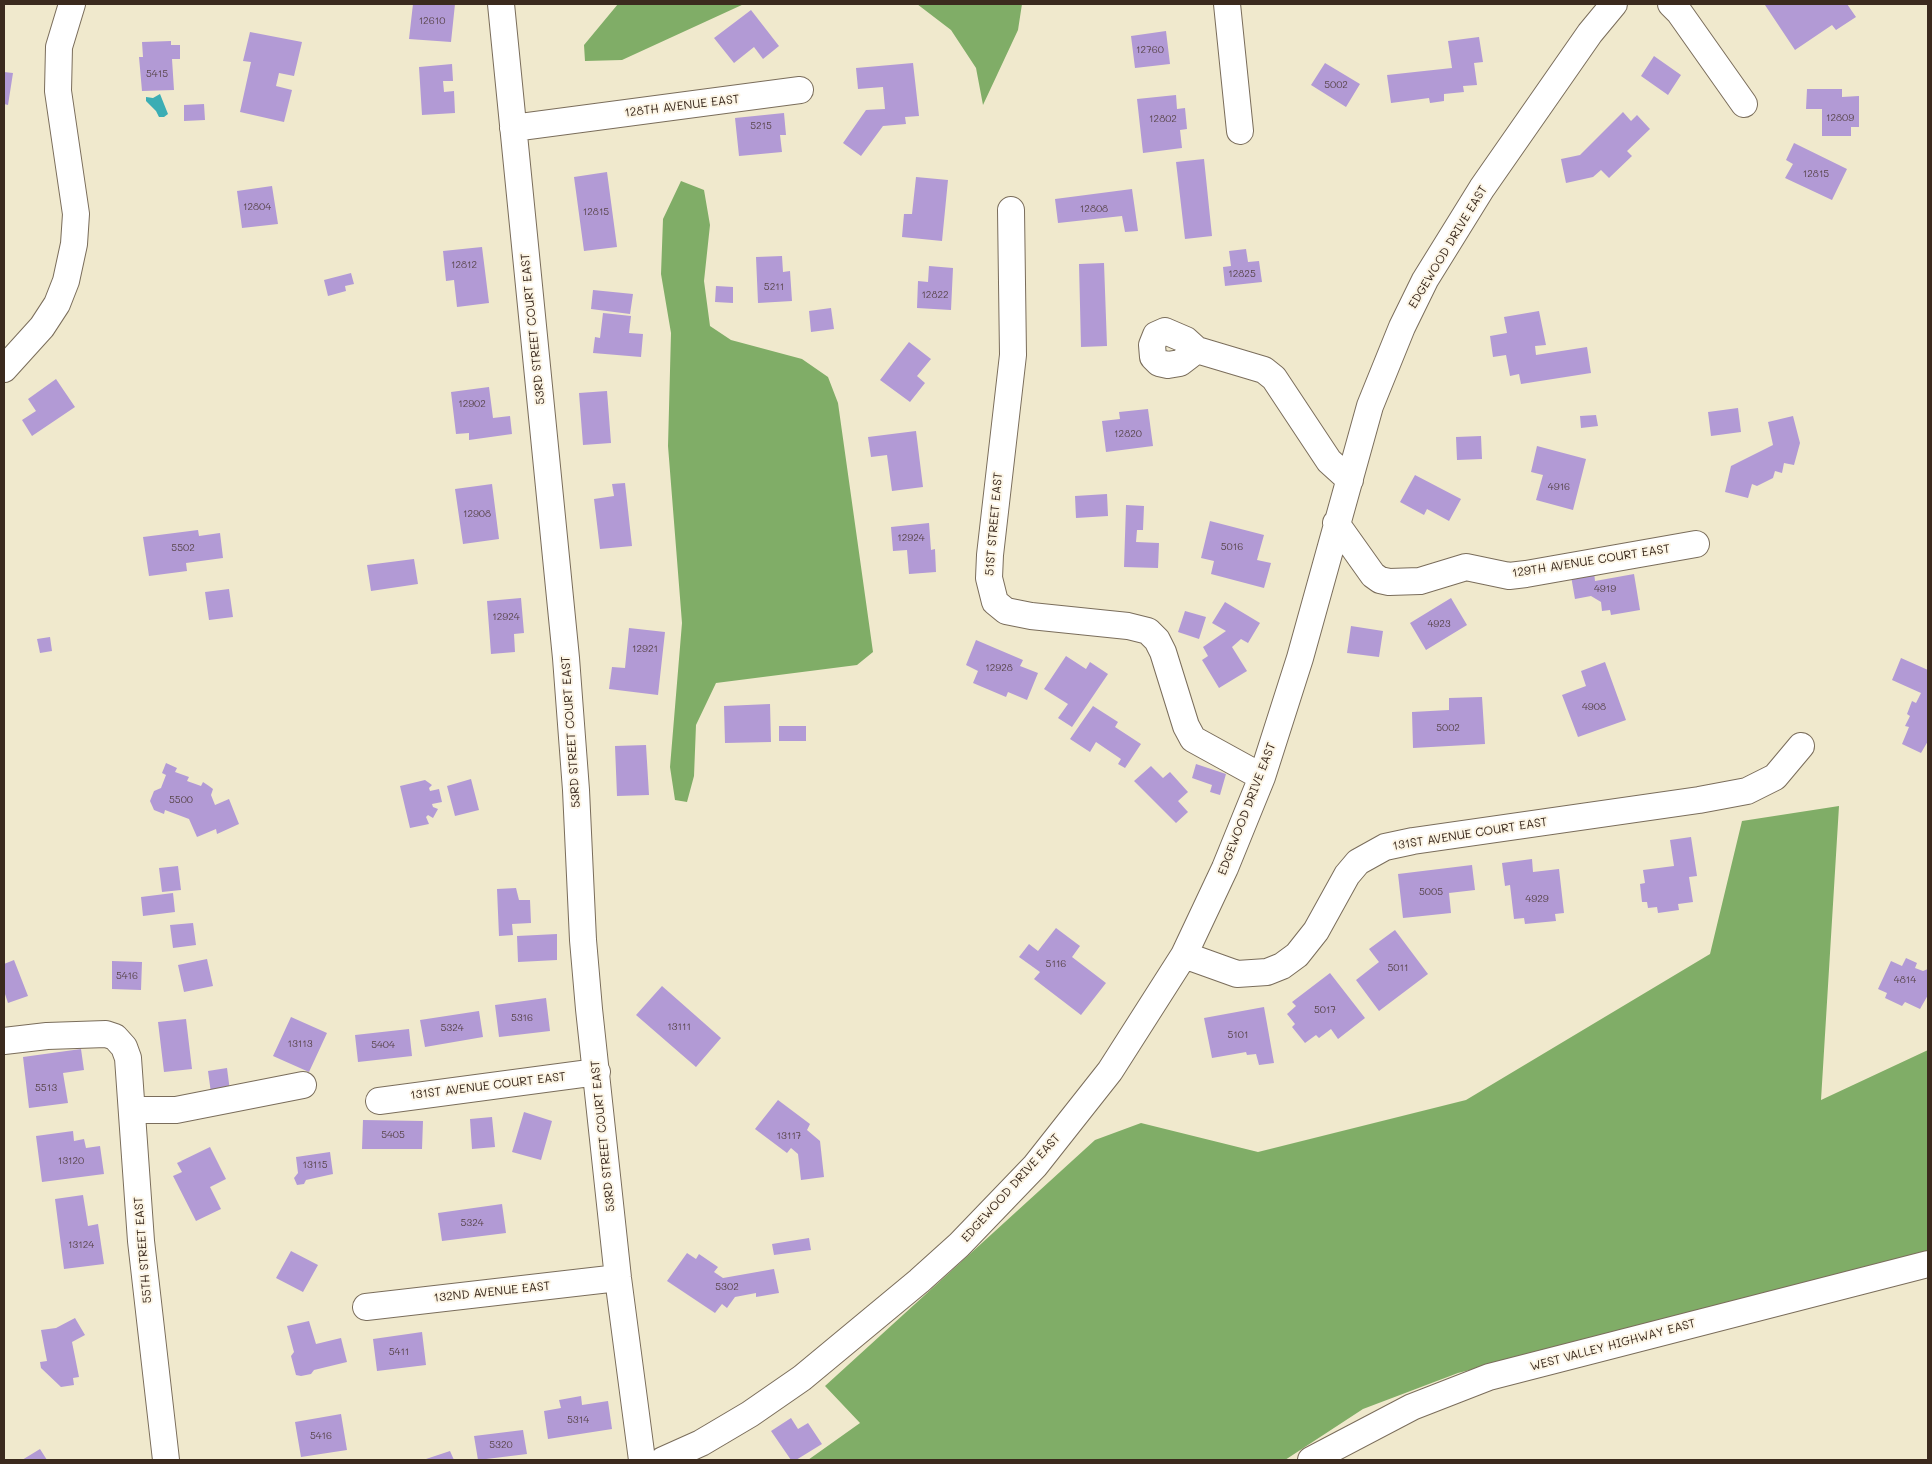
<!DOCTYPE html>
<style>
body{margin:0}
#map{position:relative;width:1932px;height:1464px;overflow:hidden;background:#f0e9cd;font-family:Mali,sans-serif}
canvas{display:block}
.frame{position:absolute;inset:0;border:5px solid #3b2a1e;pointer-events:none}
</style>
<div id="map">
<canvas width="1932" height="1464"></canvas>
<div class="frame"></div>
</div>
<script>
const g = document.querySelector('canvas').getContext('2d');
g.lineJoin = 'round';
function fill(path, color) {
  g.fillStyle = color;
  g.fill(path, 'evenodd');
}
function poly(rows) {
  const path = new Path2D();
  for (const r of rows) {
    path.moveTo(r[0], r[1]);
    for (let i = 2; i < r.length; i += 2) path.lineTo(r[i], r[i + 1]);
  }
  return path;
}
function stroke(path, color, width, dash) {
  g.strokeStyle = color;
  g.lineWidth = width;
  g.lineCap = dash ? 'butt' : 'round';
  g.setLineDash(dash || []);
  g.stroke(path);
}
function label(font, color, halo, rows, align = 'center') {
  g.font = font + ' Mali,sans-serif';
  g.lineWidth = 4;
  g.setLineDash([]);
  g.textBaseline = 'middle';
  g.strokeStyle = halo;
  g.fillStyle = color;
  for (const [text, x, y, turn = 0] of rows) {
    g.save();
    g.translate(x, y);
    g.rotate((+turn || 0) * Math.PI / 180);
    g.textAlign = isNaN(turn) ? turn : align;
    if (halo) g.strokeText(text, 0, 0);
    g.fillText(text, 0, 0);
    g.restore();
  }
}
const forest = poly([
 [618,4,744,4,622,60,585,61,584,45],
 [917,4,1022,4,1018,30,983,105,976,68,951,30],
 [681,181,704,190,710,225,704,281,710,326,731,340,802,359,828,377,838,403,873,652,857,665,716,683,696,725,694,776,687,802,675,800,670,767,682,623,668,446,671,333,661,274,663,219],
 [1839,806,1821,1100,1928,1050,1928,1253,1458,1373,1363,1409,1285,1460,808,1460,860,1423,825,1386,1095,1140,1141,1123,1258,1152,1466,1100,1710,954,1742,821]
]);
const water = poly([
 [160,94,168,114,164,117,159,117,156,111,146,101,146,97,153,98]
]);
const building = poly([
 [413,4,455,4,451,42,409,39],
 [1767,4,1847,4,1856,17,1836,30,1832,25,1795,50,1765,5],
 [751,10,779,46,763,59,754,47,734,63,714,38],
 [1166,31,1170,64,1135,68,1131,36],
 [250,32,302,42,294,76,279,73,276,86,292,90,284,122,240,112,251,62,243,61],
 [1479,37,1483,62,1474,63,1477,85,1463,86,1464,92,1444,94,1444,101,1430,103,1429,98,1391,103,1387,75,1452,68,1448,41],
 [171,41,171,45,180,45,180,59,172,59,174,90,142,91,139,57,143,57,142,42],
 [1654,56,1681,75,1668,95,1641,76],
 [913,63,919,116,905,117,906,124,883,126,861,156,843,143,866,110,885,109,883,87,858,89,856,68],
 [1325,63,1360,84,1346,107,1311,85],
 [452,64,453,81,443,81,444,92,454,91,455,113,422,115,419,67],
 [4,72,13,73,8,105,4,104],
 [1807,89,1842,89,1842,97,1859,96,1859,127,1851,127,1851,136,1822,136,1822,109,1806,109],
 [1176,95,1177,109,1185,108,1187,129,1180,130,1182,148,1143,153,1137,99],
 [204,104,205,120,184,121,184,105],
 [1623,112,1631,121,1637,115,1650,129,1627,151,1632,156,1609,178,1601,170,1593,177,1566,183,1561,159,1580,155],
 [784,113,786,135,780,135,782,152,739,156,735,118],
 [1794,143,1847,169,1832,200,1785,178,1793,164,1786,160],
 [1204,159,1212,236,1185,239,1176,162],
 [607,172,617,247,584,251,574,177],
 [916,177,948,180,942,241,902,237,904,214,912,214],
 [272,186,278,224,242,228,237,191],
 [1132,189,1138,231,1125,232,1122,216,1058,223,1055,199],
 [482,247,489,303,457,307,454,280,446,281,443,251],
 [1246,249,1248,262,1259,261,1262,282,1225,286,1223,267,1231,266,1229,251],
 [782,256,783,272,790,271,792,301,758,303,756,257],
 [1104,263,1107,346,1081,347,1079,264],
 [929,266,953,268,951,310,917,308,918,281,928,282],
 [351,273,354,284,345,286,346,291,328,296,324,280],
 [716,286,733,287,733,303,715,302],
 [593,290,633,294,630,314,591,309],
 [831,308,834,329,811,332,809,311],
 [1539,311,1546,345,1535,346,1536,355,1587,347,1591,373,1521,384,1519,374,1510,376,1506,355,1493,357,1490,336,1507,333,1504,317],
 [603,313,631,316,629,333,643,334,641,357,593,353,595,337,600,338],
 [909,342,931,359,917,376,925,383,910,402,880,380],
 [56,379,75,407,32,436,22,420,36,411,28,399],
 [489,387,493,418,510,416,512,434,469,440,469,433,456,434,451,392],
 [607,391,611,443,583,445,579,393],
 [1738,408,1741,432,1711,436,1708,412],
 [1148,409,1153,446,1106,452,1102,421,1120,419,1119,412],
 [1596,415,1598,426,1581,428,1580,416],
 [1793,416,1800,443,1794,465,1784,463,1782,473,1775,471,1773,478,1757,486,1752,484,1748,498,1725,492,1731,466,1773,445,1768,422],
 [916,431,923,487,892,491,887,455,871,457,868,437],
 [1481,436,1482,459,1457,460,1456,437],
 [1537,446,1586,459,1573,510,1536,500,1543,475,1531,472],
 [1415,475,1461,499,1449,521,1427,509,1424,515,1400,502],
 [625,483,632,546,600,549,594,499,614,496,612,484],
 [492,484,499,539,463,544,455,489],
 [1107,494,1108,516,1076,518,1075,496],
 [1126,505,1144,506,1143,530,1137,530,1136,542,1159,543,1158,568,1124,567],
 [1210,521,1264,535,1257,560,1271,563,1264,588,1211,574,1214,561,1201,558],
 [929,523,931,550,935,549,936,572,909,574,907,550,893,551,891,527],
 [198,530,199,536,220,533,223,558,186,563,187,571,149,576,143,537],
 [414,559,418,584,371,591,367,565],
 [1594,572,1595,581,1634,574,1640,610,1611,615,1610,610,1602,611,1601,602,1591,596,1575,599,1571,576],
 [229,589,233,617,209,620,205,592],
 [521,598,524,633,514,634,515,652,491,654,487,601],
 [1451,598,1467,625,1426,650,1410,623],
 [1225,602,1260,623,1248,643,1241,639,1232,647,1247,671,1219,688,1202,660,1208,656,1203,647,1226,631,1212,623],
 [1185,611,1206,617,1199,639,1178,632],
 [1351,626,1383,631,1379,657,1347,653],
 [629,628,665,632,658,695,609,689,612,667,625,668],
 [50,637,52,651,40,653,37,639],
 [976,640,1023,660,1020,666,1038,673,1027,700,1008,692,1006,697,973,683,978,671,966,665],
 [1066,656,1086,669,1090,662,1108,674,1072,727,1058,718,1068,704,1044,689],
 [1901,658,1928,670,1928,741,1921,753,1902,744,1909,727,1905,726,1910,716,1907,714,1912,701,1916,703,1921,693,1892,680],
 [1605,662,1626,720,1578,737,1562,695,1586,686,1581,671],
 [1482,697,1485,744,1413,748,1412,712,1449,710,1449,698],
 [770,704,771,742,725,743,724,706],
 [1093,706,1118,722,1115,727,1141,744,1125,768,1118,764,1121,759,1096,742,1090,752,1070,739],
 [779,726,806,726,806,741,779,741],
 [646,745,649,795,617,796,615,746],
 [166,763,177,768,175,772,189,777,187,781,201,786,203,782,209,786,213,789,211,795,215,805,229,799,239,824,217,834,216,829,197,837,189,819,165,810,164,814,154,810,150,801,154,791,161,788,166,775,162,773],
 [1196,764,1226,774,1220,795,1210,792,1212,785,1192,778],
 [1151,766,1163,778,1170,772,1188,792,1178,801,1188,812,1176,823,1134,781],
 [471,779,479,810,455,816,447,786],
 [425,780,432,785,429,788,430,791,439,789,442,802,432,804,433,807,438,809,433,818,428,815,426,817,429,824,410,828,400,786],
 [1691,837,1697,876,1689,877,1693,902,1678,904,1679,910,1658,913,1657,907,1648,908,1647,902,1642,902,1640,884,1645,883,1643,870,1674,866,1670,840],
 [1532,859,1533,872,1559,869,1564,913,1555,914,1556,921,1525,924,1524,918,1514,919,1510,885,1505,886,1502,863],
 [1472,865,1475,890,1449,893,1451,913,1403,918,1398,874],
 [178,866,181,890,162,892,159,868],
 [516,888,519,900,530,900,531,923,512,924,513,935,499,936,497,889],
 [173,893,175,912,143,916,141,897],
 [193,923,196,945,173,948,170,925],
 [1056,928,1080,946,1072,957,1106,983,1081,1015,1034,979,1040,972,1019,957,1029,944,1038,951],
 [1395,930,1428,974,1379,1011,1356,980,1379,962,1369,949],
 [557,934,557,960,518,962,517,936],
 [1906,958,1917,963,1915,968,1923,971,1928,969,1928,995,1920,1009,1905,1002,1902,1006,1885,998,1887,993,1878,989,1891,961,1902,966],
 [207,959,213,986,184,992,178,965],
 [14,960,28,996,8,1003,4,991,4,964],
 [112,961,142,962,141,990,112,989],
 [1330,973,1365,1018,1338,1039,1331,1029,1319,1038,1316,1035,1305,1043,1292,1027,1295,1024,1287,1014,1296,1006,1292,1002],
 [662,986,721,1038,696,1067,636,1015],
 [546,998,550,1031,499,1037,495,1005],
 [1264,1007,1274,1063,1259,1065,1256,1054,1247,1055,1246,1052,1212,1058,1204,1018],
 [479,1011,483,1037,425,1047,420,1020],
 [291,1017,327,1033,309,1072,273,1056],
 [186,1019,192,1069,164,1072,158,1022],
 [409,1029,412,1056,358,1062,355,1035],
 [81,1049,84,1070,63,1073,68,1103,29,1108,23,1057],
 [227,1068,230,1091,211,1093,208,1071],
 [778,1100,810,1124,807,1130,820,1141,824,1177,801,1180,798,1154,791,1148,787,1153,755,1129],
 [524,1112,552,1121,541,1160,512,1152],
 [492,1117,495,1147,472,1149,470,1119],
 [363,1120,423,1121,422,1149,362,1149],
 [73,1131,74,1141,84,1139,86,1148,100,1146,104,1174,42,1182,36,1136],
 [210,1147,226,1179,210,1187,221,1209,196,1221,173,1176,182,1172,177,1163],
 [330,1152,333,1174,306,1180,304,1184,297,1185,294,1178,298,1173,296,1157],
 [83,1195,88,1226,98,1224,104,1264,64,1269,55,1199],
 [502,1204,506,1233,442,1241,438,1213],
 [809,1238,811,1250,774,1255,772,1244],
 [291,1251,318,1265,303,1292,276,1278],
 [687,1253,696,1259,699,1254,718,1267,714,1272,723,1278,774,1269,779,1293,756,1297,756,1293,735,1297,727,1308,722,1304,715,1313,667,1281],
 [75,1318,85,1335,72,1342,79,1377,73,1378,74,1385,61,1387,41,1368,40,1362,47,1361,41,1330,56,1328],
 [309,1321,316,1344,341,1338,347,1362,314,1370,311,1374,301,1376,296,1375,291,1356,294,1352,287,1326],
 [422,1332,426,1365,377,1371,373,1339],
 [581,1396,582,1405,608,1401,612,1429,548,1439,544,1411,561,1408,559,1400],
 [341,1414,347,1450,301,1457,295,1422],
 [791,1418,798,1429,808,1423,822,1444,796,1460,791,1460,771,1431],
 [523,1430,527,1454,478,1460,474,1436],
 [40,1449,47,1460,22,1460],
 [450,1451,454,1460,423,1460]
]);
const minor = poly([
 [501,4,566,658,576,790,583,940,589,1009,618,1278,642,1460],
 [1227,4,1240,131],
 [1671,4,1679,12,1744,104],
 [513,128,800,90],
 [1011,210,1013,355,990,555,989,578,995,602,1006,611,1031,616,1128,626,1148,631,1157,640,1163,652,1186,726,1193,739,1262,777],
 [1197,350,1180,363,1168,365,1159,363,1153,357,1152,345,1156,335,1165,331,1186,340,1197,350,1264,370,1274,378,1329,461,1350,480],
 [4,369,42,327,57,304,66,281,74,244,76,214,58,91,59,47,72,4],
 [1336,523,1373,575,1380,580,1389,582,1420,581,1466,567,1509,576,1526,574,1696,544],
 [1184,955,1237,974,1267,972,1282,966,1297,955,1316,931,1347,875,1358,862,1385,847,1413,841,1699,800,1747,791,1775,777,1801,746],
 [4,1041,47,1036,106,1034,115,1037,124,1047,128,1058,141,1241,166,1460],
 [379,1101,597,1072],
 [132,1110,176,1110,303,1085],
 [366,1307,618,1278],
 [663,1460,701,1443,750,1414,802,1378,919,1281,959,1245,1035,1166,1110,1071,1184,955,1225,868,1262,777,1300,658,1370,406,1402,327,1425,280,1482,188,1590,33,1614,4],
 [1311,1460,1412,1407,1489,1377,1928,1264]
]);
const numberNames = [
 ["12610",432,21],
 ["12760",1150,50],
 ["5415",157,74],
 ["5002",1336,85],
 ["12809",1840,118],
 ["12802",1163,119],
 ["5215",761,126],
 ["12815",1816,174],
 ["12804",257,207],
 ["12808",1094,209],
 ["12815",596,212],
 ["12812",464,265],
 ["12825",1242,274],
 ["5211",774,287],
 ["12822",935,295],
 ["12902",472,404],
 ["12820",1128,434],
 ["4916",1559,487],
 ["12908",477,514],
 ["12924",911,538],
 ["5016",1232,547],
 ["5502",183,548],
 ["4919",1605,589],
 ["12924",506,617],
 ["4923",1439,624],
 ["12921",645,649],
 ["12928",999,668],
 ["4908",1594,707],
 ["5002",1448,728],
 ["5500",181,800],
 ["5005",1431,892],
 ["4929",1537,899],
 ["5116",1056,964],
 ["5011",1398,968],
 ["5416",127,976],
 ["4814",1905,980],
 ["5017",1325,1010],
 ["5316",522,1018],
 ["13111",679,1027],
 ["5324",452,1028],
 ["5101",1238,1035],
 ["13113",300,1044],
 ["5404",383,1045],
 ["5513",46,1088],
 ["5405",393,1135],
 ["13117",789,1136],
 ["13120",71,1161],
 ["13115",315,1165],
 ["5324",472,1223],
 ["13124",81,1245],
 ["5302",727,1287],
 ["5411",399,1352],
 ["5314",578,1420],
 ["5416",321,1436],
 ["5320",501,1445]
];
const streetNames = [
 ["128TH AVENUE EAST",682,106,-7],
 ["EDGEWOOD DRIVE EAST",1448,247,-59],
 ["53RD STREET COURT EAST",533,329,-96],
 ["51ST STREET EAST",994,524,-85],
 ["129TH AVENUE COURT EAST",1591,561,-9],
 ["53RD STREET COURT EAST",571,732,-94],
 ["EDGEWOOD DRIVE EAST",1247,809,-69],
 ["131ST AVENUE COURT EAST",1470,834,-9],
 ["131ST AVENUE COURT EAST",488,1086,-7],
 ["53RD STREET COURT EAST",603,1136,-96],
 ["EDGEWOOD DRIVE EAST",1011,1188,-48],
 ["55TH STREET EAST",143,1250,-95],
 ["132ND AVENUE EAST",492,1292,-6],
 ["WEST VALLEY HIGHWAY EAST",1613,1345,-15]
];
fill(forest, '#80ad67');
fill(water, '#3badb4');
fill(building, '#b29ad5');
stroke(minor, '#7a6d5b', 28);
stroke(minor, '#fff', 26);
label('10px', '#59464c', null, numberNames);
label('12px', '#3b2a1e', '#fcf5e5', streetNames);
</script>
